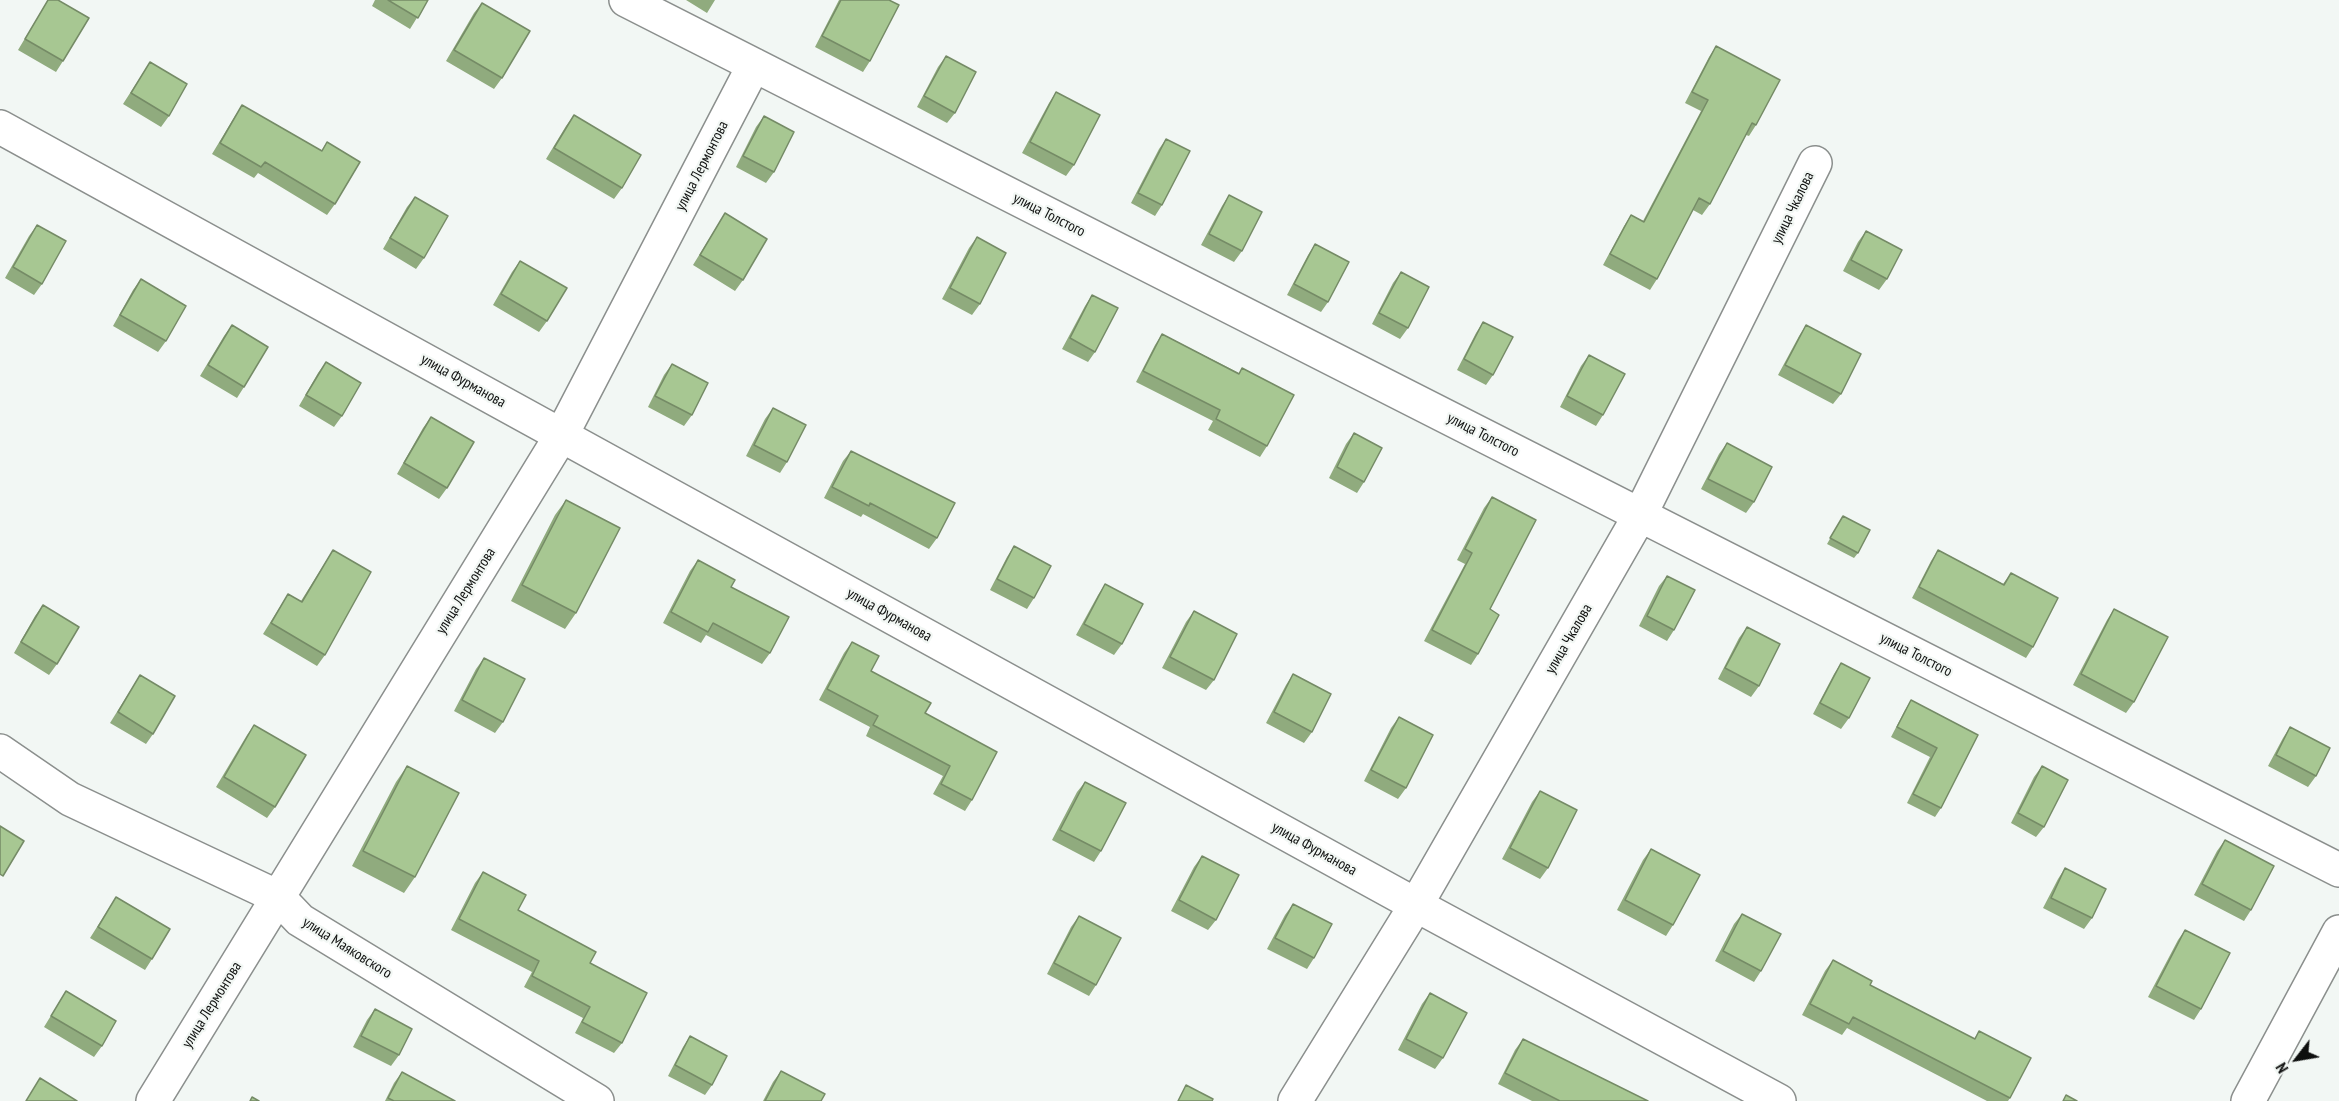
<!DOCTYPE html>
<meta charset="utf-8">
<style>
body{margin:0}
#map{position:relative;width:2339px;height:1101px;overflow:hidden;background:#f2f7f4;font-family:"PT Sans Narrow",sans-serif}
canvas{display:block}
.north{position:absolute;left:2267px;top:1029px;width:60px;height:60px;-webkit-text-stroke:4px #f2f7f4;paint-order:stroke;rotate:239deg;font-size:16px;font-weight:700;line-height:24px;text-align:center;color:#0e0f0e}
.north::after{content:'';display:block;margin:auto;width:21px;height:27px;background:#0e0f0e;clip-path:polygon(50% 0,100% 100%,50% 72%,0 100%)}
</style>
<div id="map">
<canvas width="2339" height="1101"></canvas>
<div class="north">N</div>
</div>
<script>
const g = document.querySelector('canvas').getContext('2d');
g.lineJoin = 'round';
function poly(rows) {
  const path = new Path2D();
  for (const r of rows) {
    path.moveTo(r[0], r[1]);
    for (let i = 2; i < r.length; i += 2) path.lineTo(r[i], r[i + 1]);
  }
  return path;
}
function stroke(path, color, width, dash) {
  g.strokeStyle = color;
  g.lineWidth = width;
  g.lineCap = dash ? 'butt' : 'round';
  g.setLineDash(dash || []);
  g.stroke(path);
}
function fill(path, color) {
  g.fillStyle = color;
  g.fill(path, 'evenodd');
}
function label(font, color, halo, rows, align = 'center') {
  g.font = font + ' "PT Sans Narrow",sans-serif';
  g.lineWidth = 4.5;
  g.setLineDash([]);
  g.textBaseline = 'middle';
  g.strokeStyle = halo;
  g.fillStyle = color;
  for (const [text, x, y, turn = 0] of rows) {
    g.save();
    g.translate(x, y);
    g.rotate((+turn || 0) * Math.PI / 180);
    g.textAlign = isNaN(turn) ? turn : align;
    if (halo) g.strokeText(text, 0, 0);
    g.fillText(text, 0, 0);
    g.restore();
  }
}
const minor = poly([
 [626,0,2339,870],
 [0,127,1416,905,1779,1101],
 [0,751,70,799,278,897,300,920,597,1101],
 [153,1101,561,436,754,65],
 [1295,1101,1416,905,1640,515,1815,163]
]);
const tertiary = poly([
 [2248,1101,2339,932]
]);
const wall = poly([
 [48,0,63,61,56,72,18,50],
 [375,0,428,0,410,29,372,6],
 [686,0,715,0,707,13],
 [839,0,889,0,870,61,863,72,815,47],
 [482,3,502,78,494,89,446,61,474,13],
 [1716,46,1756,125,1749,136,1746,135,1710,204,1702,215,1693,210,1657,279,1650,290,1603,265,1624,226,1631,215,1643,221,1701,111,1685,103,1709,57],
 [946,56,955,113,947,123,917,107,938,67],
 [150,62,169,116,161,127,123,104],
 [1056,92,1074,165,1066,176,1022,153,1049,103],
 [242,105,321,151,327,142,335,204,327,215,258,173,254,178,212,154,235,116],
 [574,115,622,188,614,199,546,159,566,126],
 [764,116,774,172,766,183,736,167,756,127],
 [1166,139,1162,205,1155,216,1131,203,1159,149],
 [1229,195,1242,251,1234,262,1201,245,1222,206],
 [415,197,424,258,416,269,383,249,407,207],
 [725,213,743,280,735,291,693,265],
 [37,225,42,284,34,295,5,278,29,236],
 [1866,231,1887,279,1879,290,1843,271,1858,242],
 [977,237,980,304,972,315,942,299,969,248],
 [1315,244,1328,302,1321,312,1287,295,1308,255],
 [520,261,547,321,539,332,493,305,512,272],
 [1401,272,1408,328,1400,339,1372,324,1393,283],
 [141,279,166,341,158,352,113,326,133,290],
 [1092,295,1095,352,1088,362,1062,349,1085,306],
 [1483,322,1493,375,1486,385,1457,370,1476,333],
 [232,325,244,387,237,398,200,376,224,336],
 [1806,325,1841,394,1833,404,1778,375,1799,336],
 [1162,334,1239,373,1242,368,1267,446,1260,457,1208,430,1213,421,1136,382,1155,345],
 [1589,355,1603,415,1596,426,1560,407,1581,366],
 [326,362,342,416,334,427,299,406,318,373],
 [672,364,692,415,684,426,648,407,664,375],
 [773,408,787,462,780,473,746,456,765,419],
 [431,417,447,488,439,499,397,474,423,428],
 [1354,433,1364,482,1357,493,1329,478,1346,444],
 [1727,443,1754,502,1746,513,1701,489,1719,454],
 [851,451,937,538,929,549,863,514,861,517,824,498,843,461],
 [1492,497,1490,609,1478,654,1471,665,1424,641,1465,564,1457,560,1484,508],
 [566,500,576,613,565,629,511,601,555,515],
 [1843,516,1858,553,1854,558,1827,544],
 [1014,546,1034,598,1027,609,990,590,1007,557],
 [333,550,325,655,317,666,263,634,288,594,301,601],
 [1938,550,2003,584,2011,573,2033,647,2026,658,1912,598,1931,561],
 [698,560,731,587,770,653,762,664,706,635,701,643,663,623,690,571],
 [1667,576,1674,630,1667,641,1639,626,1659,586],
 [1105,584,1122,644,1114,655,1076,635,1098,595],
 [43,605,57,664,49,675,14,653,35,616],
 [2114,609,2134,702,2126,713,2073,685,2107,620],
 [1194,611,1214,680,1206,690,1162,668,1186,622],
 [1747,627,1759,686,1751,697,1718,679,1739,638],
 [852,642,871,671,925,713,972,800,965,811,933,794,943,776,866,736,870,727,819,700,844,653],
 [484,658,503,722,495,733,454,711,476,669],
 [1841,663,1849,718,1841,729,1813,714,1834,674],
 [1293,674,1312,732,1304,743,1266,723,1286,685],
 [140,675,153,734,146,744,110,723],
 [1911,700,1978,735,1941,808,1935,817,1907,803,1930,757,1891,737,1905,710],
 [1399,717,1406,788,1398,799,1364,781,1391,728],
 [254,725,275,807,267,818,216,787,247,735],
 [2290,727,2316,776,2308,787,2268,766,2283,738],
 [407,766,415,877,404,893,352,866,396,782],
 [2042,766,2044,827,2036,837,2011,823,2034,777],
 [1085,782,1101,851,1094,862,1052,840,1077,792],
 [1540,791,1548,868,1540,879,1502,859,1532,802],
 [2225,840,2251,910,2244,921,2194,895,2217,851],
 [1651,849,1673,925,1666,936,1617,910,1643,860],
 [1202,856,1216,920,1208,930,1171,911,1194,867],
 [2065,868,2092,918,2084,929,2043,908,2058,879],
 [483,872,518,910,590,963,622,1043,614,1053,575,1033,583,1018,524,987,532,972,451,930,475,883],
 [116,897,152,959,145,970,90,938],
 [1293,904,1314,958,1307,969,1267,949,1285,915],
 [1742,914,1761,971,1754,982,1715,961,1734,924],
 [1079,916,1096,985,1089,996,1047,974,1071,927],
 [2185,930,2201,1009,2194,1020,2148,997,2178,940],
 [1833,960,1870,985,1974,1039,1979,1031,2010,1098,2008,1101,1987,1101,1847,1028,1842,1035,1802,1015,1825,971],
 [66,991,102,1046,94,1057,44,1027],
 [1430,993,1443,1058,1435,1069,1398,1050,1422,1004],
 [375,1009,399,1055,391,1066,353,1047,367,1020],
 [690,1036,712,1085,705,1095,668,1076,683,1047],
 [1523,1039,1648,1101,1532,1101,1498,1084,1515,1050],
 [781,1071,821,1101,763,1101,773,1082],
 [402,1072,455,1101,385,1101,394,1083]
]);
const building = poly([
 [48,0,58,0,89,18,63,61,25,39,48,0],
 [388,0,428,0,418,18,388,0],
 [841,0,889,0,899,5,870,61,822,36,841,0],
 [482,3,530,31,502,78,454,50,482,3],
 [1716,46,1780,80,1756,125,1752,123,1710,204,1699,198,1657,279,1610,254,1631,215,1644,222,1708,100,1692,92,1716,46],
 [946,56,976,72,955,113,924,96,946,56],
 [150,62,187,84,169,116,131,93,150,62],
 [1056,92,1100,115,1074,165,1030,142,1056,92],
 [242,105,322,151,327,142,360,162,335,204,265,162,261,167,220,143,242,105],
 [574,115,641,155,622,188,554,148,574,115],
 [764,116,794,132,774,172,743,156,764,116],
 [1166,139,1190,151,1162,205,1138,193,1166,139],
 [1229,195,1262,212,1242,251,1209,234,1229,195],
 [415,197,448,216,424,258,390,238,415,197],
 [725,213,767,239,743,280,700,255,725,213],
 [37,225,66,241,42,284,13,267,37,225],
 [1866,231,1902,250,1887,279,1851,260,1866,231],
 [977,237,1006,253,980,304,950,288,977,237],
 [1315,244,1349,262,1328,302,1294,284,1315,244],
 [520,261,567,288,547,321,501,294,520,261],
 [1401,272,1429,287,1408,328,1379,313,1401,272],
 [141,279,186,306,166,341,120,315,141,279],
 [1092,295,1118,308,1095,352,1070,338,1092,295],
 [1483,322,1513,337,1493,375,1464,359,1483,322],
 [232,325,268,347,244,387,208,365,232,325],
 [1806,325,1861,354,1841,394,1785,365,1806,325],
 [1162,334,1239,374,1242,368,1294,395,1267,446,1216,419,1220,410,1143,371,1162,334],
 [1589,355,1625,374,1603,415,1567,396,1589,355],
 [326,362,361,383,342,416,306,395,326,362],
 [672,364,708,383,692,415,655,396,672,364],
 [773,408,806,425,787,462,754,445,773,408],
 [431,417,474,442,447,488,404,463,431,417],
 [1354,433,1382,448,1364,482,1337,467,1354,433],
 [1727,443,1772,467,1754,502,1708,479,1727,443],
 [851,451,955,503,937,538,870,503,869,506,832,487,851,451],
 [1492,497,1536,520,1490,609,1499,615,1478,654,1432,630,1472,553,1465,549,1492,497],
 [566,500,620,528,576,613,522,585,566,500],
 [1843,516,1870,530,1858,553,1830,538,1843,516],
 [1014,546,1051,566,1034,598,997,579,1014,546],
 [333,550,371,572,325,655,271,623,288,594,302,602,333,550],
 [1938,550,2004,585,2011,573,2058,598,2033,647,1919,587,1938,550],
 [698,560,735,580,731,587,789,617,770,653,713,623,708,632,671,612,698,560],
 [1667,576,1695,590,1674,630,1647,616,1667,576],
 [1105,584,1143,604,1122,644,1084,624,1105,584],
 [43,605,79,627,57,664,21,642,43,605],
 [2114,609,2168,637,2134,702,2081,674,2114,609],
 [1194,611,1237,634,1214,680,1170,657,1194,611],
 [1747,627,1780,644,1759,686,1725,668,1747,627],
 [852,642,879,656,871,671,931,703,925,713,997,752,972,800,941,784,950,766,873,725,878,716,827,689,852,642],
 [484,658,525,679,503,722,462,700,484,658],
 [1841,663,1870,678,1849,718,1820,703,1841,663],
 [1293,674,1331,694,1312,732,1274,712,1293,674],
 [140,675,175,696,153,734,118,712,140,675],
 [1911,700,1978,735,1941,808,1913,794,1937,748,1897,727,1911,700],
 [1399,717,1433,735,1406,788,1371,770,1399,717],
 [254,725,306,755,275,807,224,777,254,725],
 [2290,727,2330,748,2316,776,2276,755,2290,727],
 [407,766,459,793,415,877,363,851,407,766],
 [2042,766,2068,780,2044,827,2018,813,2042,766],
 [1085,782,1126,803,1101,851,1060,830,1085,782],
 [1540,791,1577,810,1548,868,1510,848,1540,791],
 [0,826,24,841,3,876,0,874,0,826],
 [2225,840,2274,866,2251,910,2202,884,2225,840],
 [1651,849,1700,875,1673,925,1625,900,1651,849],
 [1202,856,1239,875,1216,920,1179,900,1202,856],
 [2065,868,2106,889,2092,918,2051,898,2065,868],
 [483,872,526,895,518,910,596,952,590,963,647,993,622,1043,582,1022,590,1007,532,976,539,961,459,919,483,872],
 [116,897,170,929,152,959,98,927,116,897],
 [1293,904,1332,924,1314,958,1275,938,1293,904],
 [1742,914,1781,934,1761,971,1723,951,1742,914],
 [1079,916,1121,938,1096,985,1054,963,1079,916],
 [2185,930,2230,953,2201,1009,2156,986,2185,930],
 [1833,960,1872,981,1870,985,1975,1039,1979,1031,2031,1058,2010,1098,1853,1017,1849,1024,1810,1004,1833,960],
 [66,991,116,1021,102,1046,51,1016,66,991],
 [1430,993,1467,1013,1443,1058,1406,1039,1430,993],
 [375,1009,412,1029,399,1055,361,1036,375,1009],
 [690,1036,727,1056,712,1085,675,1065,690,1036],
 [1523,1039,1648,1101,1560,1101,1505,1073,1523,1039],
 [781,1071,825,1094,821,1101,765,1101,781,1071],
 [402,1072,455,1101,394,1101,388,1098,402,1072],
 [40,1078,77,1101,26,1101,40,1078],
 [1186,1085,1213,1099,1212,1101,1178,1101,1186,1085],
 [2066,1095,2077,1101,2063,1101,2066,1095],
 [252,1097,259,1101,250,1101,252,1097]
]);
const streetNames = [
 ["улица Лермонтова",702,166,-63],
 ["улица Чкалова",1793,208,-64],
 ["улица Толстого",1049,215,27],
 ["улица Фурманова",463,381,29],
 ["улица Толстого",1483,435,27],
 ["улица Лермонтова",466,591,-58],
 ["улица Фурманова",889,615,29],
 ["улица Чкалова",1569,639,-60],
 ["улица Толстого",1916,655,27],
 ["улица Фурманова",1314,849,29],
 ["улица Маяковского",347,948,32],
 ["улица Лермонтова",212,1005,-58]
];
stroke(minor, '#8b8f8d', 36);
stroke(tertiary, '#8b8f8d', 36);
stroke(minor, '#fff', 33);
stroke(tertiary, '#fff', 33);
fill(wall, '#90ab7e');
fill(building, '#a7c792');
stroke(building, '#758b66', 1.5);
label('15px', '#0e0f0e', '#f2f7f4', streetNames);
</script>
